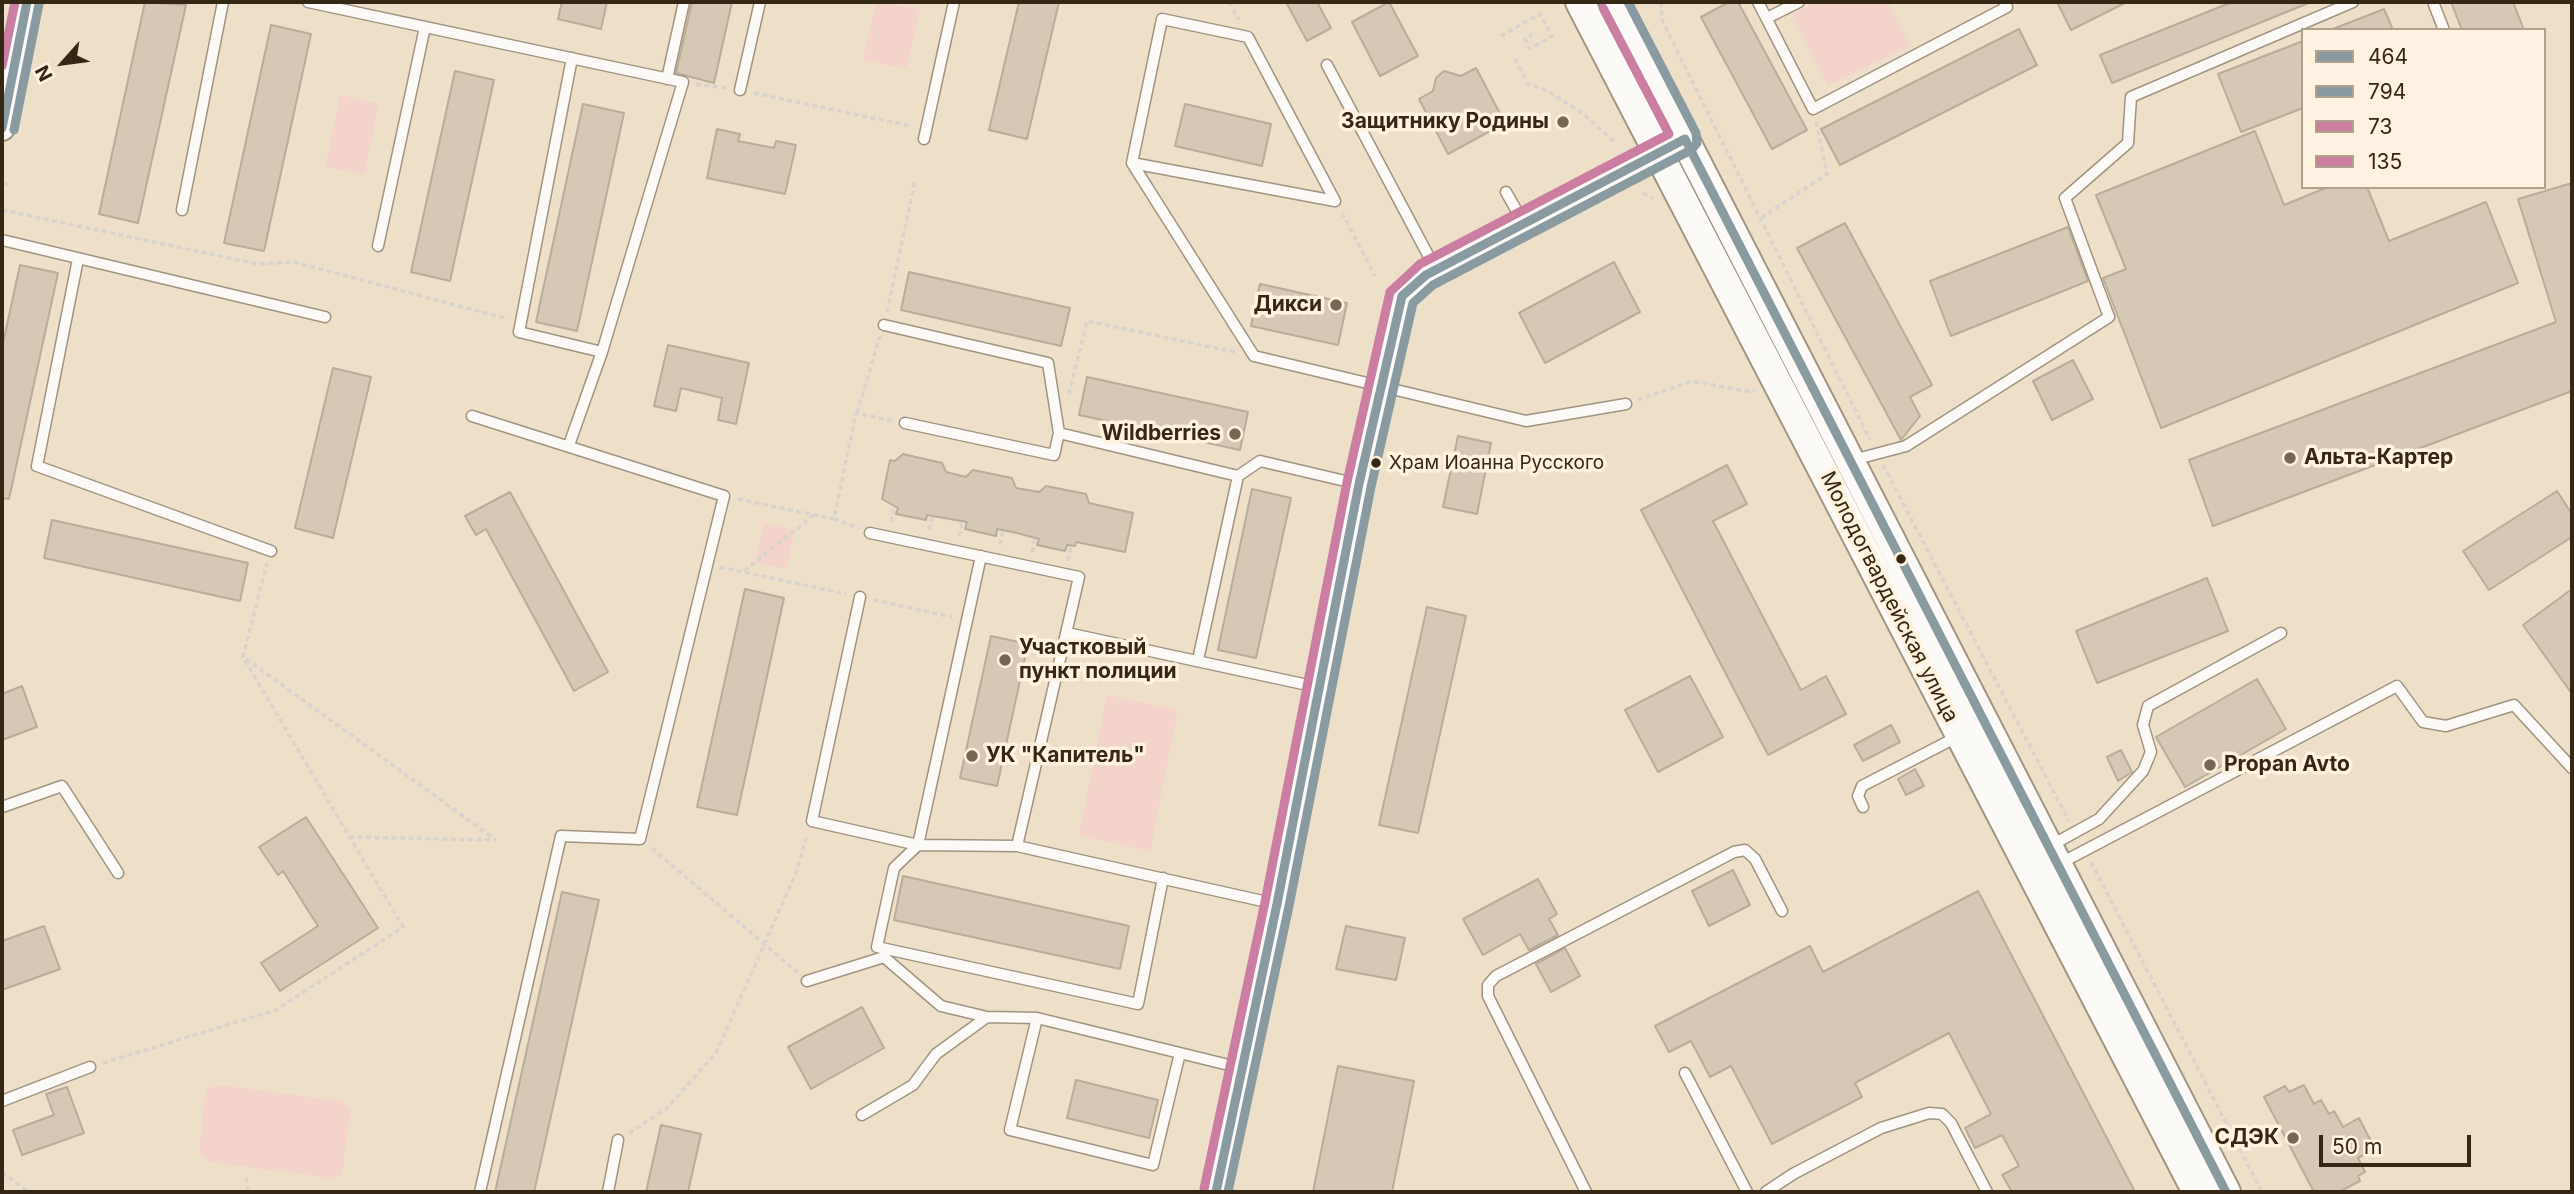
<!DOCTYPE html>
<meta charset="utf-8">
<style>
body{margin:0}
#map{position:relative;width:2574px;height:1194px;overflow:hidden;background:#eedfc9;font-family:Inter,sans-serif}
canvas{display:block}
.frame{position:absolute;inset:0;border:4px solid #342713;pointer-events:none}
.legend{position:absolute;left:2301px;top:28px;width:245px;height:161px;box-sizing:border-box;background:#fff2de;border:2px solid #aea18d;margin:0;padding:9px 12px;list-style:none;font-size:21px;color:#342713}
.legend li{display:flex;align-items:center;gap:14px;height:35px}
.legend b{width:35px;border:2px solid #aea18d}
.north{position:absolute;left:28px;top:28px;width:70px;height:70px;-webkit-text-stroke:5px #fff2de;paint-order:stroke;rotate:242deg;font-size:19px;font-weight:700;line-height:28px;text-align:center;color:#342713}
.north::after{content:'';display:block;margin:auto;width:24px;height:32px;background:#342713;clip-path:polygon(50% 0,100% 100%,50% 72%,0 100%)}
.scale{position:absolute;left:2319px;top:1135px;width:152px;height:32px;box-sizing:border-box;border:4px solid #342713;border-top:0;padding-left:9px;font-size:21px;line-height:24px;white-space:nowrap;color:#342713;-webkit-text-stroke:5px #fff2de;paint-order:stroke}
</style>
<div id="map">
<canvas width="2574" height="1194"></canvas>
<div class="frame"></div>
<ul class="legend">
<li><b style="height:9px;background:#899aa1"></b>464</li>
<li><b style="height:9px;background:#899aa1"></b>794</li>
<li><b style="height:9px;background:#cc7da2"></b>73</li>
<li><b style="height:9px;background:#cc7da2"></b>135</li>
</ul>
<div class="north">N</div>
<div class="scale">50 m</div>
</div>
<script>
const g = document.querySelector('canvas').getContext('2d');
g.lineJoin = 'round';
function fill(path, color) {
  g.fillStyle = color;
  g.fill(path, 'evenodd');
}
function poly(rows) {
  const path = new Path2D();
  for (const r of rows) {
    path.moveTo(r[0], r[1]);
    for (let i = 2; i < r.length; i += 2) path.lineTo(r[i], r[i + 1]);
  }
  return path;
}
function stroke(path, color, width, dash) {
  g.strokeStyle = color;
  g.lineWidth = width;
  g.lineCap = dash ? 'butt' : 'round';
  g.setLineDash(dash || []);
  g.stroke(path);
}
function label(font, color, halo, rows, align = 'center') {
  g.font = font + ' Inter,sans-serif';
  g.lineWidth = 7;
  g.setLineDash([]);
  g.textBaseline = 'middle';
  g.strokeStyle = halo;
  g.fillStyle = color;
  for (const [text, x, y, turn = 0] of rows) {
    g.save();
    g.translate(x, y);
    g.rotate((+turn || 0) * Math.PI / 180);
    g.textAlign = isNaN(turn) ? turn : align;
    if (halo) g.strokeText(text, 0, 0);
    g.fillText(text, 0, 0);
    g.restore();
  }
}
const green = poly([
 [876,2,920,9,906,69,863,60],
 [1818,2,1888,2,1910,46,1828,86,1792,14],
 [340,95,379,104,364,175,325,167],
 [764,523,795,530,786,569,755,562],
 [1107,695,1178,710,1150,851,1079,836],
 [220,1085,340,1101,351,1109,342,1174,330,1178,210,1162,199,1154,205,1096,208,1089]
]);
const building = poly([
 [145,2,186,5,138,223,99,214,145,2],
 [562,2,607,2,601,29,558,19,562,2],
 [692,2,732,2,714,83,676,73,692,2],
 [1019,2,1059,2,1027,139,989,130,1019,2],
 [1286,2,1317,2,1331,28,1307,41,1286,2],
 [1389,2,1418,56,1380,76,1352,22,1389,2],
 [1729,2,1738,2,1807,130,1772,149,1701,17,1729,2],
 [2057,2,2127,2,2071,30,2057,2],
 [2232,2,2311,2,2112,83,2100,55,2232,2],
 [2451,2,2513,2,2524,30,2462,30,2451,2],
 [2384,9,2393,30,2333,30,2333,29,2384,9],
 [271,25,311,34,264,251,224,243,271,25],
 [2019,29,2037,65,1840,165,1821,129,2019,29],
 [2303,41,2303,108,2241,132,2218,74,2303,41],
 [1476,68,1505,123,1448,154,1419,99,1433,91,1436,78,1444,71,1461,76,1476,68],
 [455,71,494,80,450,281,411,272,455,71],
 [583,104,624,113,577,331,536,322,583,104],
 [1185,104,1271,124,1262,166,1175,146,1185,104],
 [717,129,740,134,738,141,774,148,776,141,796,145,785,194,707,178,717,129],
 [2255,131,2284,205,2328,187,2367,187,2389,241,2486,202,2518,283,2161,428,2103,278,2126,269,2096,195,2255,131],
 [2572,183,2572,391,2213,526,2189,460,2556,322,2518,199,2572,183],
 [1845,223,1932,385,1910,397,1920,416,1901,440,1797,248,1845,223],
 [2068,227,2088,281,1951,336,1930,281,2068,227],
 [1614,262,1640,312,1545,363,1519,313,1614,262],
 [20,265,58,273,9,499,2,498,2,348,20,265],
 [909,272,1070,308,1061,346,901,310,909,272],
 [1260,284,1347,303,1338,345,1251,326,1260,284],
 [668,345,749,363,736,424,718,420,722,398,681,388,676,411,654,406,668,345],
 [2073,360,2093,399,2052,420,2033,381,2073,360],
 [333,368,371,377,333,538,295,528,333,368],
 [1087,377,1248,412,1240,450,1079,415,1087,377],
 [1458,436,1491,443,1477,514,1443,507,1458,436],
 [903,454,942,463,946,472,966,477,973,470,1012,478,1016,488,1039,492,1046,486,1086,494,1089,503,1133,513,1125,552,1076,542,1075,546,1067,545,1065,551,1037,545,1039,539,1017,533,997,529,996,536,965,529,967,522,927,515,926,520,896,514,898,508,882,499,890,460,895,461,903,454],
 [1727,465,1747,504,1713,521,1801,690,1826,676,1846,714,1768,755,1641,510,1727,465],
 [1252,489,1291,498,1256,658,1218,650,1252,489],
 [2557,491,2572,514,2572,537,2489,590,2463,551,2557,491],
 [510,492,608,672,574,691,486,529,476,535,465,516,510,492],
 [52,520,248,563,240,601,44,558,52,520],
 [2207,578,2228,631,2097,683,2076,631,2207,578],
 [745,589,784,598,737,815,697,807,745,589],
 [2572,589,2572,694,2523,625,2572,589],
 [1427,607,1466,616,1418,833,1379,825,1427,607],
 [991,636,1028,644,997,786,960,778,991,636],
 [1690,676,1723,737,1658,772,1625,710,1690,676],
 [2257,679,2286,729,2185,787,2156,737,2257,679],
 [22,686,37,727,2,740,2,694,22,686],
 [1891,725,1900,742,1863,761,1854,745,1891,725],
 [2121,750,2132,772,2118,781,2107,757,2121,750],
 [1915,769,1924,786,1906,795,1898,779,1915,769],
 [306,817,378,928,280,991,261,963,318,926,283,871,278,875,259,847,306,817],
 [1733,870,1750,905,1709,926,1692,891,1733,870],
 [903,876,1129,926,1120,969,894,920,903,876],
 [1538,879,1557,914,1549,919,1558,935,1529,950,1520,934,1483,955,1463,919,1538,879],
 [1978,891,2135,1192,2012,1192,2002,1175,2019,1166,2002,1135,1975,1148,1965,1128,1991,1114,1949,1033,1855,1083,1862,1097,1772,1144,1731,1066,1710,1077,1691,1041,1669,1052,1655,1026,1810,946,1823,972,1978,891],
 [562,892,599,900,534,1192,495,1192,562,892],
 [44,926,60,969,2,990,2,941,44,926],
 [1346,926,1405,938,1396,980,1336,969,1346,926],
 [1565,948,1580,976,1551,992,1536,964,1565,948],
 [862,1007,884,1048,811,1089,788,1047,862,1007],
 [1338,1066,1414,1081,1392,1192,1313,1192,1338,1066],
 [1076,1080,1158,1100,1149,1138,1067,1118,1076,1080],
 [2304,1085,2314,1104,2321,1100,2329,1114,2334,1111,2343,1127,2359,1118,2375,1149,2358,1158,2365,1172,2358,1176,2360,1181,2339,1192,2314,1192,2264,1097,2285,1086,2289,1092,2304,1085],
 [67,1087,84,1133,22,1155,13,1130,54,1115,46,1094,67,1087],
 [661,1125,701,1134,688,1192,646,1192,661,1125]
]);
const path = poly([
 [1229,2,1239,20],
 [1661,2,1662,20,1870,440],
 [1501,36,1540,14,1552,36,1530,49,1525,39,1536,32],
 [1515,59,1528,84,1548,91,1582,113,1615,142],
 [696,84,726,88],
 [754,93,911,126],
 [3,183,8,185],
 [1643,193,1653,199],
 [2,210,258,264,294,262,508,319],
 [1342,213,1375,276],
 [1761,218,1827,174,1816,121],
 [887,312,915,181],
 [1069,394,1087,321,1235,352],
 [1638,400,1692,381,1751,392,1755,390],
 [857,413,880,336],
 [1883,465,2069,821],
 [738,499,834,519,856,413,893,421],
 [834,519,859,528],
 [891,522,894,507],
 [929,530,933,515],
 [959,536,962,521],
 [1000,545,1003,530],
 [1032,552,1035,537],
 [1068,561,1071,546],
 [720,567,846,594],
 [744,571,814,515],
 [874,600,952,617],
 [246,659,496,840],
 [349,837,494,840],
 [652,848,798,973],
 [2091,862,2262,1192],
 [103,1063,276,1010,403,927,243,657,267,563],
 [629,1133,666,1109,716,1053,796,873,807,835],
 [2,1172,28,1192],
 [246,1178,248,1192]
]);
const service = poly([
 [308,2,683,82,602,352,569,445],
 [1758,2,1813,109,2007,7,2004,2],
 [2433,2,2444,30],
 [1767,18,1799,2],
 [572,58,519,332,602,352],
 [1327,65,1436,270],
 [667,79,684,2],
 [740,90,760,2],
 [924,139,954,2],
 [1132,163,1335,201],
 [1506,192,1523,222],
 [1335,201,1248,37,1162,19,1132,163,1254,356,1526,421,1626,404],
 [182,210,223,2],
 [2,240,325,317],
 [378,246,425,27],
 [78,259,37,466,271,551],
 [884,325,1048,363,1059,433,1054,455,905,423],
 [472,416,724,496,640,839,561,836,480,1192],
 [1059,433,1238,476,1260,461,1358,484],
 [1853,460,1906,446,2109,317,2065,198,2128,143,2131,97,2353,2],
 [870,533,1079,577,1017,846],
 [981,556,918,845,894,868,877,947,1138,1004,1163,878],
 [860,597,812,821,918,845,1017,846,1276,904],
 [1067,633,1317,687],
 [1198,660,1238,476],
 [2,807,62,786,118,873],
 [1863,807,1858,796,1862,786,1957,737],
 [2050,846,2099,819,2143,771,2151,752,2143,725,2148,706,2281,633],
 [2059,864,2397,686,2423,722,2446,726,2514,705,2572,768],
 [807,981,884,957,941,1006,987,1017,1037,1018,1241,1068],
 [1037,1018,1010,1130,1153,1165,1180,1053],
 [1685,1073,1747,1192],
 [2,1101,90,1067],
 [862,1115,913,1085,936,1054,987,1017],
 [608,1192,618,1140],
 [1586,1192,1488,996,1488,985,1496,976,1734,852,1745,850,1755,859,1782,911],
 [1766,1192,1793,1174,1881,1128,1929,1113,1942,1114,1951,1123,1987,1192]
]);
const tertiary = poly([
 [2,128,27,2],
 [1216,1192,1277,904,1359,484,1402,296,1426,275,1685,139]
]);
const secondary = poly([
 [1580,2,2197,1192],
 [1614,2,2226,1192]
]);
const bus1 = poly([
 [2,128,27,2],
 [1216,1192,1277,904,1359,484,1402,296,1426,275,1685,139,2226,1192]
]);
const bus2 = poly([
 [14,130,39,4],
 [1228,1192,1289,906,1371,487,1413,303,1433,285,1691,150,1697,143,1696,133,1628,2]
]);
const bus3 = poly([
 [1204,1189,1265,902,1347,482,1390,292,1420,264,1669,134,1603,8]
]);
const bus4 = poly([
 [2,66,15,2]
]);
const markers = [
 [1563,122,7,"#756753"],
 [1336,305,7,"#756753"],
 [1235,434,7,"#756753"],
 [2290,458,7,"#756753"],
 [1376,463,6,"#342713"],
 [1901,559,6,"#342713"],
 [1005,660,7,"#756753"],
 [972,756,7,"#756753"],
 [2210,765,7,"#756753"],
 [2293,1138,7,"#756753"]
];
const busNames = [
 ["Храм Иоанна Русского",1389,463]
];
const poiNames = [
 ["Защитнику Родины",1549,122],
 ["Дикси",1322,305],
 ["Wildberries",1221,434],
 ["Альта-Картер",2304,458,"left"],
 ["Участковый",1019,648,"left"],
 ["пункт полиции",1019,672,"left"],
 ["УК \"Капитель\"",986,756,"left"],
 ["Propan Avto",2224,765,"left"],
 ["СДЭК",2279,1138]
];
const streetNames = [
 ["Молодогвардейская улица",1889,597,63]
];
fill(green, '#f4d4ca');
fill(building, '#d5c8b5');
stroke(building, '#b9ac99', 2);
stroke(service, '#a09481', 13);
stroke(tertiary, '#a09481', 28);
stroke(secondary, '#a09481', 32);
stroke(path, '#d8d3cc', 3.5, [5, 3.5]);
stroke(service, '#fcfaf7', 10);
stroke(tertiary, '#fcfaf7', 24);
stroke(secondary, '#fcfaf7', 28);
stroke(bus1, '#899aa1', 9);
stroke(bus2, '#899aa1', 9);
stroke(bus3, '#cc7da2', 9);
stroke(bus4, '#cc7da2', 9);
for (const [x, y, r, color] of markers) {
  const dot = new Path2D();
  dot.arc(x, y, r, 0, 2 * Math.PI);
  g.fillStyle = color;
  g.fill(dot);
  stroke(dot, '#fff2de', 2.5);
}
label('19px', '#342713', '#fff2de', busNames, 'left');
label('bold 21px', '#342713', '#fff2de', poiNames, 'right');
label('21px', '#342713', '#fff2de', streetNames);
</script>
